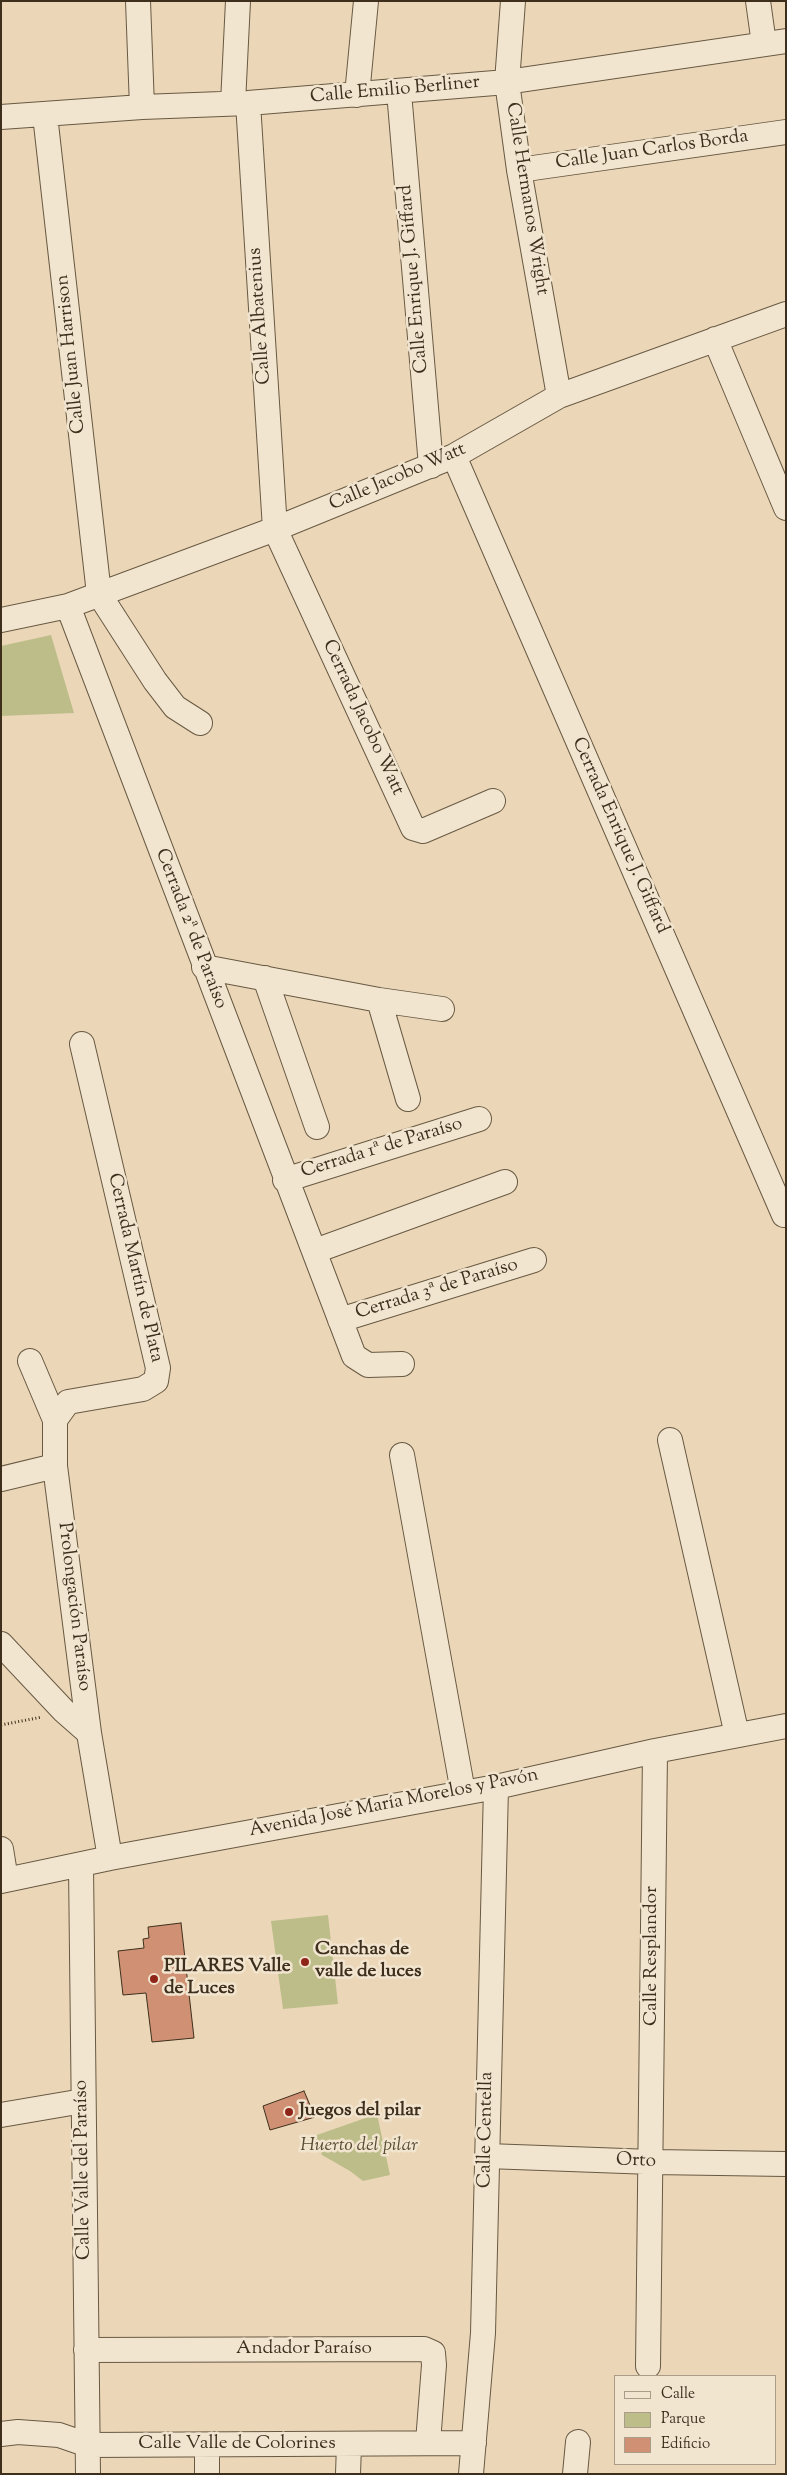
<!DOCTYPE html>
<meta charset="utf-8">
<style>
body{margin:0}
#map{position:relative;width:787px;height:2475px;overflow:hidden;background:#ebd7b7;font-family:"Sorts Mill Goudy",serif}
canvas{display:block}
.frame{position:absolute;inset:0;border:2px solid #3d2f1c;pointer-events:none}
.legend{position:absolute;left:614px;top:2375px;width:162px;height:90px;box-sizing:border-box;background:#f2e5d0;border:1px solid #aa9c88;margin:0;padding:6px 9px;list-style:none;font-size:15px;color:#3d2f1c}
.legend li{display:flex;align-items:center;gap:10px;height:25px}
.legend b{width:25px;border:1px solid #aa9c88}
</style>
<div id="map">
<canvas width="787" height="2475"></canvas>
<div class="frame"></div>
<ul class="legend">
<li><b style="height:6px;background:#f2e5d0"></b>Calle</li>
<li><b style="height:14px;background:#bdbd8a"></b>Parque</li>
<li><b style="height:14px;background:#cf9074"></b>Edificio</li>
</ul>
</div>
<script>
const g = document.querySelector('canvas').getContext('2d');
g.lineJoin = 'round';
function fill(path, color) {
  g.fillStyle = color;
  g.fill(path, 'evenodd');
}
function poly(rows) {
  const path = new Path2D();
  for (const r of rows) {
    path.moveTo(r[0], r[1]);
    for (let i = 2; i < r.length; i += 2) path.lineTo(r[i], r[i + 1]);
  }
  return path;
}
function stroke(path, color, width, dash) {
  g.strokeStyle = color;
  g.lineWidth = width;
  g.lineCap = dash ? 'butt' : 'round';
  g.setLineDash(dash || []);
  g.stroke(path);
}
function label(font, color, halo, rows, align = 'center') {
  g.font = font + ' "Sorts Mill Goudy",serif';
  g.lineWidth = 5;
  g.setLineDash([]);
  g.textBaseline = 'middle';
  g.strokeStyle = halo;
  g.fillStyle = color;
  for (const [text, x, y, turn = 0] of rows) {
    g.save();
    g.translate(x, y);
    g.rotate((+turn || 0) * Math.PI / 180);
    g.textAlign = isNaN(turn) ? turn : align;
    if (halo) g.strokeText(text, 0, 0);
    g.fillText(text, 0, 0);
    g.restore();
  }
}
const green = poly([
 [51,635,74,713,1,716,1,646],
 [328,1915,338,2004,283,2009,271,1921],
 [377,2114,390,2175,363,2181,350,2171,322,2155,314,2136]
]);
const building = poly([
 [181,1923,194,2038,152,2042,146,1993,123,1995,118,1951,144,1948,143,1939,149,1938,148,1927,181,1923],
 [304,2091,315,2117,270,2130,263,2106,304,2091]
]);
const path = poly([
 [1,1725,42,1717]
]);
const minor = poly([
 [138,1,142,107],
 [513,1,507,82,519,170,559,396],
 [758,1,764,44],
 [399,92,431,466],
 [357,95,366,1],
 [233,103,238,1],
 [248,103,275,529,413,828,423,831,493,801],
 [45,115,99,594,155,681,175,707,200,723],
 [1,117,142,107,248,103,507,82,786,41],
 [519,170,786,132],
 [715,339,786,508],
 [454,456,784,1215],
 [68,606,354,1356,368,1365,402,1364],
 [1,620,68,606,275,529,454,456,559,396,786,314],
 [204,967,379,1000,442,1009],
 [265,978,317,1127],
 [379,1000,408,1099],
 [285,1180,479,1119],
 [315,1251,505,1182],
 [340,1320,534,1260],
 [30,1361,55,1420,55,1466,89,1733,110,1858],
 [55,1420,68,1402,143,1389,156,1381,158,1368,82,1044],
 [670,1440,737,1735],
 [402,1455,463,1792],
 [1,1479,55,1466],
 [1,1644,64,1711,89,1733],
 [1,1849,6,1880],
 [81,1866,88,2474],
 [1,1881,110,1858,496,1787,655,1751,786,1726],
 [1,2115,83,2101],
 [487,2156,652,2162,786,2164],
 [86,2350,424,2349,433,2353,434,2365,428,2442],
 [648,2366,655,1751],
 [1,2434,18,2432,59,2435,88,2445,474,2443],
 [207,2446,207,2474],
 [348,2474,349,2445],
 [471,2474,483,2333,496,1787],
 [575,2474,578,2442]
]);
const markers = [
 [305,1962,5,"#8f2418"],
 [154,1979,5,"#8f2418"],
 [289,2112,5,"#8f2418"]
];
const streetNames = [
 ["Calle Emilio Berliner",395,91,-5],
 ["Calle Juan Carlos Borda",652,151,-8],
 ["Calle Hermanos Wright",526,199,81],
 ["Calle Enrique J. Giffard",415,279,-95],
 ["Calle Albatenius",261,316,-94],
 ["Calle Juan Harrison",72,354,-96],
 ["Calle Jacobo Watt",398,478,-23],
 ["Cerrada Jacobo Watt",362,718,65],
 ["Cerrada Enrique J. Giffard",619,836,66],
 ["Cerrada 2ª de Paraíso",190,929,69],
 ["Cerrada 1ª de Paraíso",382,1149,-17],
 ["Cerrada Martín de Plata",134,1268,77],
 ["Cerrada 3ª de Paraíso",437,1290,-17],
 ["Prolongación Paraíso",73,1607,83],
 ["Avenida José María Morelos y Pavón",394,1804,-11],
 ["Calle Resplandor",653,1956,-90],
 ["Calle Centella",487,2130,-89],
 ["Orto",636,2162,2],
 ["Calle Valle del Paraíso",84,2170,-91],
 ["Andador Paraíso",304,2350],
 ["Calle Valle de Colorines",237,2445]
];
const poiNames = [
 ["Canchas de",315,1951],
 ["valle de luces",315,1973],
 ["PILARES Valle",164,1968],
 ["de Luces",164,1990],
 ["Juegos del pilar",299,2112]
];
const parkNames = [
 ["Huerto del pilar",359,2147]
];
fill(green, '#bdbd8a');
fill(building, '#cf9074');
stroke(building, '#3d2f1c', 1);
stroke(minor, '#685943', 26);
stroke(path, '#3d2f1c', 3, [1, 2.5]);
stroke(minor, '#f2e5d0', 24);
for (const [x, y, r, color] of markers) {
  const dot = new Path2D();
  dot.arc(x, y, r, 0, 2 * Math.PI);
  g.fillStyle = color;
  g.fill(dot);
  stroke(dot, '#f2e5d0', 2);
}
label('19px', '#3d2f1c', '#f2e5d0', streetNames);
label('bold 19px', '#3d2f1c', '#f2e5d0', poiNames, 'left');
label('italic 19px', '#574b32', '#f2e5d0', parkNames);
</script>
